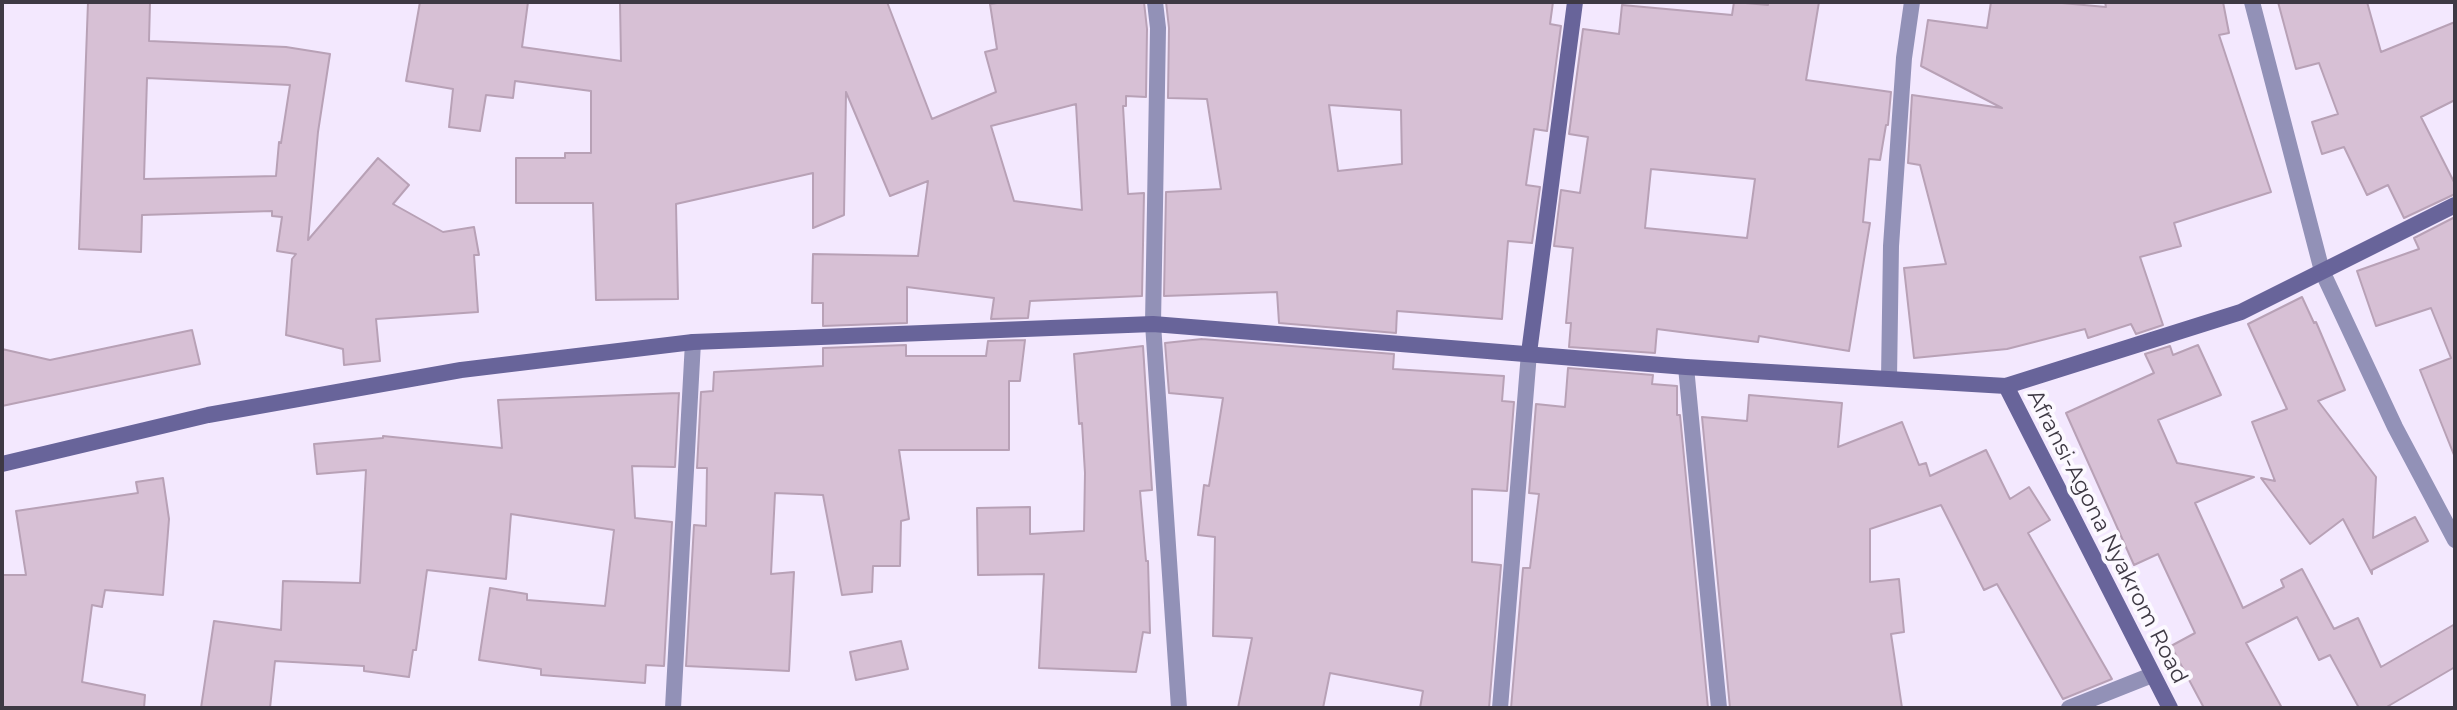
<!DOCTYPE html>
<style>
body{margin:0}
#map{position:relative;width:2457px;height:710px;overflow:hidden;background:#f3e8fe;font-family:Montserrat,sans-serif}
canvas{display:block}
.frame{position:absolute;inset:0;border:4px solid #3e3944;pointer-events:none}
</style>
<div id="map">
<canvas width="2457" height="710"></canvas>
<div class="frame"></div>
</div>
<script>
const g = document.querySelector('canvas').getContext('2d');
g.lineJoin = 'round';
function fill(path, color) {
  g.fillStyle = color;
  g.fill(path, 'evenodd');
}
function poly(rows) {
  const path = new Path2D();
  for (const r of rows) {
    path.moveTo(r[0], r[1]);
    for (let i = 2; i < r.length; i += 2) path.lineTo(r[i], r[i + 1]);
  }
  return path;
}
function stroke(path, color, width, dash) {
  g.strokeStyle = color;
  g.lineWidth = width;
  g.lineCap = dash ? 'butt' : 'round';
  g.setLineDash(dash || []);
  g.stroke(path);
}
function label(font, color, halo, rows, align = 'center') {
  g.font = font + ' Montserrat,sans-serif';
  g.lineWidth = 8;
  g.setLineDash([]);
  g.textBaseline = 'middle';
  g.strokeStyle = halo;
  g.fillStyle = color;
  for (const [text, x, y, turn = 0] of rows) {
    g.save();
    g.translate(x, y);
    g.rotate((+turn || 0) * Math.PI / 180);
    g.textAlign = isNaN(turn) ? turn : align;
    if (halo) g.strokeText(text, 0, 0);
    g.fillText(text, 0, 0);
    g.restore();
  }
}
const building = poly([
 [88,2,150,2,149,41,286,47,330,54,318,132,308,240,378,158,409,185,393,204,443,232,474,227,479,255,474,255,478,312,376,319,380,361,344,365,343,349,286,335,292,259,296,254,277,251,282,217,272,216,272,211,142,215,141,252,79,249,88,2],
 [147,78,290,85,281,143,279,142,276,176,144,179,147,78],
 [420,2,528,2,522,47,621,61,620,2,887,2,932,119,996,92,985,52,997,49,990,4,1004,2,1144,2,1147,29,1146,97,1126,96,1126,106,1123,106,1128,194,1144,193,1142,296,1030,301,1028,318,991,319,994,298,907,287,907,323,823,326,823,303,812,303,813,254,918,256,928,181,890,196,846,92,844,215,813,228,813,173,676,204,678,299,596,300,593,203,516,203,516,158,565,158,565,153,591,153,591,91,515,81,513,98,486,95,480,131,449,127,453,89,406,81,420,2],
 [1076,104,1082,210,1014,201,991,126,1076,104],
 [1166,2,1553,2,1550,24,1561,26,1547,131,1534,129,1526,185,1540,187,1532,243,1508,241,1502,319,1397,311,1396,333,1279,323,1277,292,1164,296,1166,192,1221,189,1207,99,1168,98,1169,28,1166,2],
 [1329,105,1401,110,1402,164,1338,171,1329,105],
 [1734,2,1768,5,1768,2,1819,2,1806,80,1891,92,1888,125,1886,125,1880,160,1869,159,1863,222,1870,223,1849,351,1759,336,1758,342,1657,329,1655,353,1569,347,1571,323,1566,323,1573,248,1554,246,1561,190,1580,193,1588,137,1569,134,1583,29,1619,34,1622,5,1732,15,1734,2],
 [1651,169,1755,179,1747,238,1645,228,1651,169],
 [1991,2,2051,2,2106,7,2105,2,2223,2,2229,33,2219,35,2271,192,2174,223,2181,246,2140,257,2163,325,2136,334,2131,324,2088,338,2085,329,2007,349,1914,358,1904,268,1946,264,1920,165,1908,163,1912,95,2002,108,1921,66,1928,20,1987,28,1991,2],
 [2278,2,2367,2,2381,52,2455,22,2455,100,2421,117,2455,184,2455,194,2404,218,2388,185,2367,195,2344,147,2322,154,2312,122,2338,114,2319,63,2296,69,2278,2],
 [2455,217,2455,455,2454,455,2420,370,2451,358,2431,308,2376,326,2357,271,2419,249,2414,238,2455,217],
 [2302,297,2314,323,2316,322,2345,390,2318,401,2376,477,2373,538,2415,517,2428,541,2372,570,2372,574,2343,519,2310,544,2261,478,2275,481,2252,422,2287,409,2248,324,2302,297],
 [192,330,200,364,2,406,2,349,50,360,192,330],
 [1202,339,1394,354,1393,369,1504,376,1502,401,1514,402,1507,491,1472,489,1472,562,1501,565,1489,708,1420,708,1423,691,1330,673,1323,708,1238,708,1252,638,1213,636,1215,537,1198,535,1204,485,1209,486,1223,398,1169,393,1165,343,1202,339],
 [1025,340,1020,381,1009,381,1009,450,899,450,909,519,901,521,900,566,873,566,872,592,842,595,823,495,775,493,771,574,794,572,789,671,686,666,694,525,706,526,707,468,697,468,701,392,713,391,714,372,823,366,823,348,906,345,906,356,986,356,988,341,1025,340],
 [2198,345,2221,395,2158,420,2177,463,2254,477,2195,503,2243,608,2284,587,2281,580,2302,569,2334,629,2358,618,2381,667,2455,624,2455,667,2385,708,2359,708,2330,655,2319,660,2297,617,2246,643,2282,708,2204,708,2171,646,2195,633,2158,554,2134,565,2066,413,2154,373,2145,354,2170,346,2173,355,2198,345],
 [1143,346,1152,490,1140,491,1146,561,1148,561,1150,633,1143,632,1136,672,1039,668,1044,574,978,575,977,508,1030,507,1030,534,1084,531,1085,473,1082,423,1079,424,1074,354,1143,346],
 [1568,368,1653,375,1652,384,1677,386,1677,415,1680,415,1708,708,1511,708,1523,568,1530,568,1539,494,1529,493,1536,404,1565,407,1568,368],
 [679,393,675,467,632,466,635,518,672,522,664,666,646,665,645,683,541,675,541,669,479,660,490,588,527,594,527,600,605,606,614,530,511,514,506,579,427,570,416,650,413,650,409,677,364,671,364,666,275,661,270,708,201,708,214,621,281,630,283,581,360,583,366,470,317,474,314,444,383,438,383,436,502,448,498,400,679,393],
 [1749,395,1842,403,1838,447,1902,422,1919,465,1926,463,1930,476,1986,450,2010,499,2029,487,2050,520,2028,533,2112,679,2063,699,1997,584,1984,590,1941,505,1870,529,1870,582,1899,579,1904,632,1891,634,1902,708,1730,708,1702,417,1747,421,1749,395],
 [163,478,169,519,163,595,105,590,102,607,92,605,82,682,145,695,144,708,2,708,2,575,26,575,16,511,138,493,136,482,163,478],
 [901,641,908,669,856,680,850,652,901,641]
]);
const street = poly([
 [1155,2,1158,28,1153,324,1179,708],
 [2252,2,2322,271,2395,427,2455,540],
 [1686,367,1719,708],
 [1889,379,1891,246,1904,58,1912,2],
 [673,708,693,342],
 [1500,708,1529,353],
 [2069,708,2152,675]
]);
const secondary = poly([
 [1529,353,1575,2],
 [2006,386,2170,708],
 [2,464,208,415,461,370,693,342,1153,324,1686,367,2006,386,2241,312,2455,205]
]);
const streetNames = [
 ["Afransi-Agona Nyakrom Road",2107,537,63]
];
fill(building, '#d7c0d5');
stroke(building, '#b8a1b6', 2);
stroke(street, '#9291b7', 16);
stroke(secondary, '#68649a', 16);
label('22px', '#3e3944', '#fcf9ff', streetNames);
</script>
